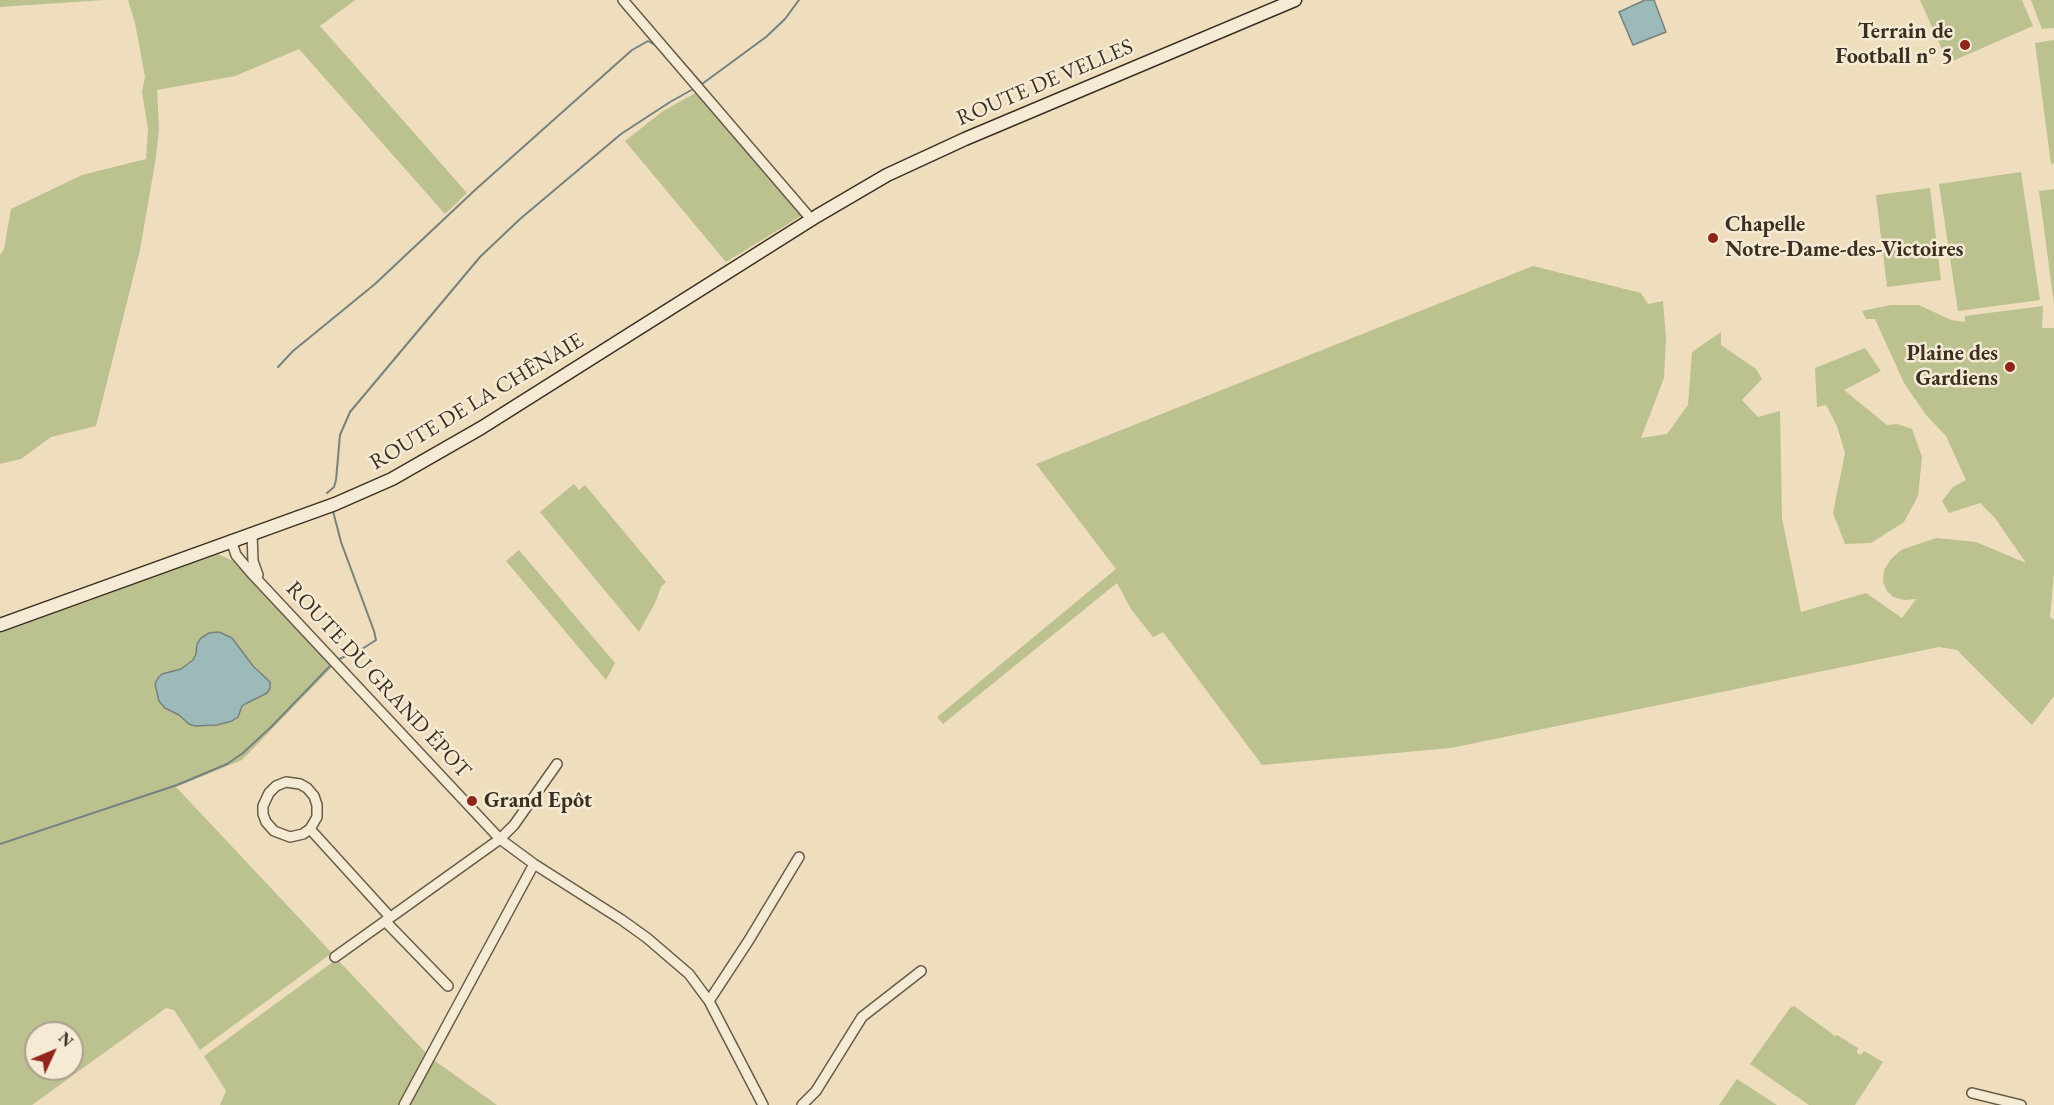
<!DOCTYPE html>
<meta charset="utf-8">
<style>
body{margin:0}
#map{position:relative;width:2054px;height:1105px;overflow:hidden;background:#efdebd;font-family:"EB Garamond",serif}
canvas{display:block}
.north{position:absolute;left:24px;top:1021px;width:60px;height:60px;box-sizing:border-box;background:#f5ead4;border:2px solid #ab9f8d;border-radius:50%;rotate:46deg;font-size:16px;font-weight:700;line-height:24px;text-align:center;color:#3b2f22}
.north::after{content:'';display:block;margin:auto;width:21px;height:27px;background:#8f2418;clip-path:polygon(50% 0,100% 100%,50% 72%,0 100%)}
</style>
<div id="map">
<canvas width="2054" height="1105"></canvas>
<div class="north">N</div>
</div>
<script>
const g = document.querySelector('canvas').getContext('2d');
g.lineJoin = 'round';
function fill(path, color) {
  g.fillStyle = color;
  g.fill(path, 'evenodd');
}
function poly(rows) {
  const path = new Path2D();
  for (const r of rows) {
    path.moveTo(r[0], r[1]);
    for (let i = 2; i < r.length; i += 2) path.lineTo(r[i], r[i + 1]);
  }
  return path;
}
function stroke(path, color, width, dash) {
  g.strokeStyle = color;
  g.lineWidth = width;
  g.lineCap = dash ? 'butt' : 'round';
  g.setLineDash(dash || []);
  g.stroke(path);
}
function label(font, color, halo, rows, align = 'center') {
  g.font = font + ' "EB Garamond",serif';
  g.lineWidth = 5;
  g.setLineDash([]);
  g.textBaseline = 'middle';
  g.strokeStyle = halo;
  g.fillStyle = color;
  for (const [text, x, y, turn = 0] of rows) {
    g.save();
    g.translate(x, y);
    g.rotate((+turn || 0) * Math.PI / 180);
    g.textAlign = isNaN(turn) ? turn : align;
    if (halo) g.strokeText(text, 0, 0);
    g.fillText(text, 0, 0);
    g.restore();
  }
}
const green = poly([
 [0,0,105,0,0,7],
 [128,0,355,0,320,26,467,193,445,214,299,49,235,76,157,90,159,129,156,157,140,250,96,426,51,437,21,459,0,464,0,255,4,249,11,209,82,175,146,159,148,129,142,92,145,77,135,23],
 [1920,0,2022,0,2033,26,1948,63],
 [2031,0,2054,0,2054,28,2042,29],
 [2054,40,2054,163,2051,164,2035,43],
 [699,91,803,213,801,216,726,262,625,141,663,111],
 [2021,172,2040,300,1958,311,1939,184],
 [1930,188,1941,280,1887,287,1876,195],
 [2054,189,2054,304,2039,191],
 [1533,266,1641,293,1648,304,1663,301,1666,338,1664,378,1641,438,1667,434,1688,405,1692,352,1721,332,1721,345,1756,369,1762,379,1742,400,1758,417,1780,411,1782,518,1801,612,1866,593,1902,618,1916,599,1904,600,1893,597,1887,591,1883,582,1884,570,1891,559,1901,550,1936,538,1976,542,2026,563,1995,518,1980,503,1949,513,1942,501,1953,487,1966,480,1946,436,1926,415,1904,383,1875,319,1866,319,1862,311,1891,305,1919,305,1951,320,1965,322,1965,316,2043,306,2042,328,2054,328,2054,573,2050,617,2054,620,2054,696,2032,725,1957,650,1939,647,1451,748,1262,765,1163,632,1153,637,1131,609,1117,583,943,724,937,717,1116,569,1036,464],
 [1865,348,1881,371,1844,390,1887,425,1897,424,1912,429,1922,457,1918,496,1904,522,1871,543,1845,544,1833,513,1845,453,1837,426,1826,405,1817,407,1815,368],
 [574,484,579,490,585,485,666,582,661,587,656,601,639,632,540,512],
 [519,550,615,663,606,680,506,561],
 [218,554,237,563,332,667,242,760,176,787,332,953,200,1050,174,1010,166,1008,32,1105,0,1105,0,631,119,586],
 [36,1033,72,1033,72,1069,36,1069],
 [337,959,427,1054,399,1105,220,1105,226,1091,204,1056],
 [1794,1006,1831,1033,1835,1036,1837,1035,1858,1048,1857,1053,1861,1055,1864,1051,1883,1062,1855,1105,1809,1105,1750,1064,1790,1008],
 [431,1058,497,1105,406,1105],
 [1737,1079,1777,1105,1719,1105]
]);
const water = poly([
 [1645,0,1654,0,1666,32,1633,45,1619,12,1645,0],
 [219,632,232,638,253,666,270,682,270,688,267,693,245,704,242,706,238,717,232,721,217,725,195,726,189,724,179,715,165,708,159,701,155,684,158,678,162,674,181,669,193,660,196,654,197,644,201,638,209,633,219,632]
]);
const stream = poly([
 [673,51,702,84,766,37,785,19,799,0],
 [278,367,293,351,375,284,475,190,632,50,648,41,657,46],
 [327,493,334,487,336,480,340,435,350,412,480,257,520,219,621,134,670,102,695,88],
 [333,511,341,542,374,631,376,640,359,651,339,659],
 [0,844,177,785,227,764,243,753,272,726,330,666]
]);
const minor = poly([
 [623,0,811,219],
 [252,533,253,561,258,575],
 [231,540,236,555,253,575,500,839,534,864,622,920,647,938,689,974,709,1001,763,1105],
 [310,829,303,834,290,837,274,831,266,822,263,814,263,806,269,793,276,786,286,782,300,784,307,788,314,796,317,805,317,817,310,829,390,917],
 [385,921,448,986],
 [335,957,500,839,514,825,557,764],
 [709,1001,749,940,799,857],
 [1972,1093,2021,1105],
 [404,1105,534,864],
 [802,1105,816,1091,862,1017,921,971]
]);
const secondary = poly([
 [0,625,335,504,392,479,481,428,817,216,887,175,965,139,1295,0]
]);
const markers = [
 [1965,45,6,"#8f2418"],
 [1713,238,6,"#8f2418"],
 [2010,367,6,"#8f2418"],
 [472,801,6,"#8f2418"]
];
const poiNames = [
 ["Terrain de",1953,32],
 ["Football n° 5",1953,57],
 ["Chapelle",1725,225,"left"],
 ["Notre-Dame-des-Victoires",1725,250,"left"],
 ["Plaine des",1998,354],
 ["Gardiens",1998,379],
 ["Grand Epôt",484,801,"left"]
];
const streetNames = [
 ["ROUTE DE VELLES",1045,83,-23],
 ["ROUTE DE LA CHÊNAIE",477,402,-31],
 ["ROUTE DU GRAND ÉPOT",378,680,47]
];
fill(green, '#bbc18f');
fill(water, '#9dbabb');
stroke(water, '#76827e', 1.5);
stroke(stream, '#76827e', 2);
stroke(minor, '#685b49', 12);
stroke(secondary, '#3b2f22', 15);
stroke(minor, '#f5ead4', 9);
stroke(secondary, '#f5ead4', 12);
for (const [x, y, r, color] of markers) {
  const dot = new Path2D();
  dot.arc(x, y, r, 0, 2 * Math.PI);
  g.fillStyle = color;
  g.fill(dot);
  stroke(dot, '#f5ead4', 2);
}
label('bold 22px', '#3b2f22', '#f5ead4', poiNames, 'right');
label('22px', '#3b2f22', '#f5ead4', streetNames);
</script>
